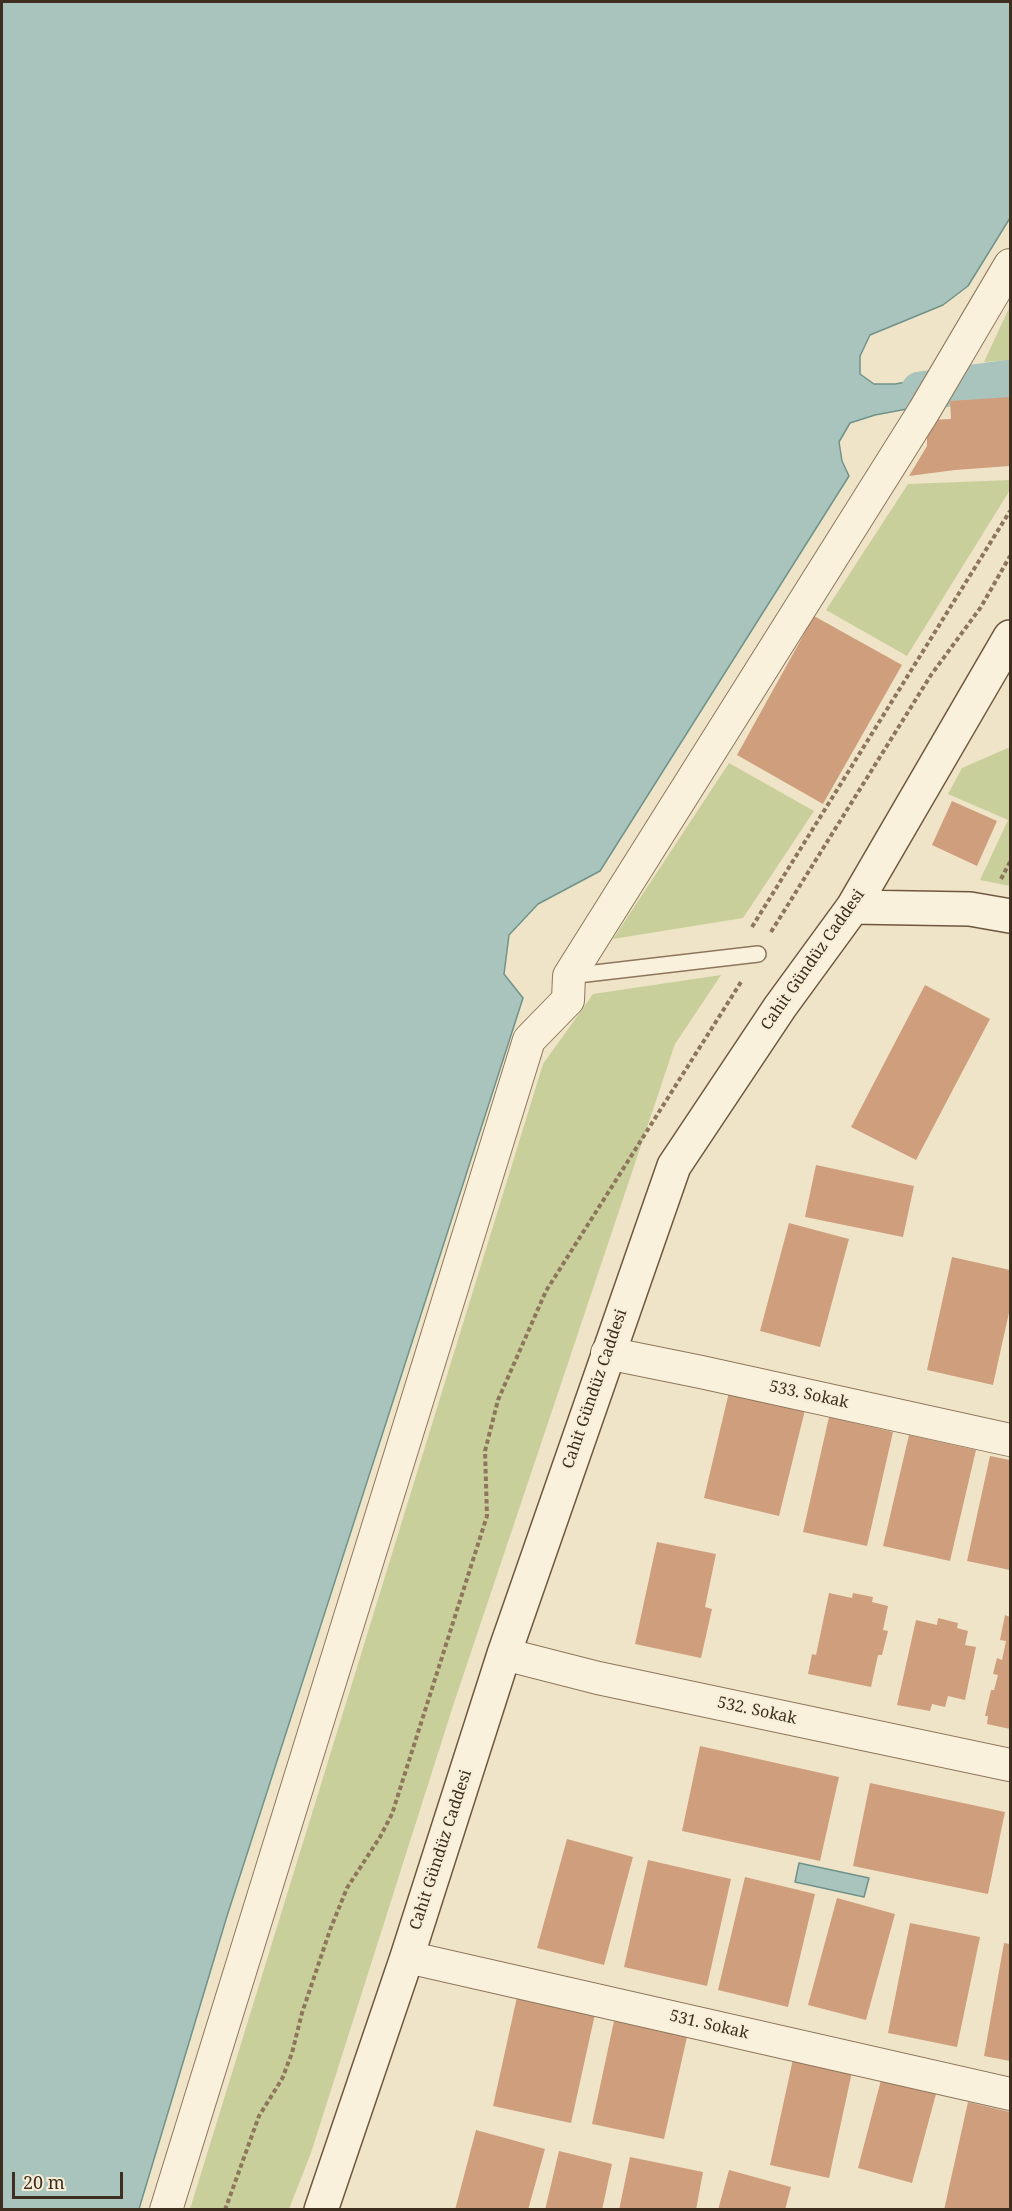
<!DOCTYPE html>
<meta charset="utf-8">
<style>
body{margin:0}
#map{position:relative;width:1012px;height:2211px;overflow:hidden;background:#f0e4c8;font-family:"Noto Serif",serif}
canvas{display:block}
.frame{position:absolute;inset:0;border:3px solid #3d2e20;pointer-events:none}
.scale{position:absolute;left:12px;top:2172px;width:111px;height:27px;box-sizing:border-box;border:3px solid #3d2e20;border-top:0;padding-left:8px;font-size:18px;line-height:21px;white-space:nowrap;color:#3d2e20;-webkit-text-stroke:4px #f7eed8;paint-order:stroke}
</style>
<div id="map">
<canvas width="1012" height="2211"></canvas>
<div class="frame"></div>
<div class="scale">20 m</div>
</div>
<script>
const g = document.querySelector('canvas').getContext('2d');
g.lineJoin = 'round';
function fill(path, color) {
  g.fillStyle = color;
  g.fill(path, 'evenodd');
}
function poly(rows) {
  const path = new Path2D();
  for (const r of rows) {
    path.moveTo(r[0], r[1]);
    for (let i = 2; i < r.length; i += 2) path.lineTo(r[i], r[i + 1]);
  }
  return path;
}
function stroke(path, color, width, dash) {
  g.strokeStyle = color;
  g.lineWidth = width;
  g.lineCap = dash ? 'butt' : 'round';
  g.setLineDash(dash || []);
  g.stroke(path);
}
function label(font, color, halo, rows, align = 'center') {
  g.font = font + ' "Noto Serif",serif';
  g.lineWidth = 4.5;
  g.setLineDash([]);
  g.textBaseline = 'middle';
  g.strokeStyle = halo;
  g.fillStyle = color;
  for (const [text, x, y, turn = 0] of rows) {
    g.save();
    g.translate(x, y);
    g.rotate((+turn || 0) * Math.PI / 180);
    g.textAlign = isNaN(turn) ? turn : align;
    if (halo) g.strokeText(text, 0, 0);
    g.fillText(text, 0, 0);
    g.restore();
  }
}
const green = poly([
 [1010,306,1010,360,984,362],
 [1010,480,1010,490,907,656,826,610,908,484],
 [1010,747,1010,886,980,880,1008,820,948,794,962,768],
 [729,763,814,811,743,918,613,939],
 [721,975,675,1044,453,1706,311,2153,289,2209,190,2209,543,1064,593,994]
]);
const water = poly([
 [2,2,1010,2,1010,218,968,286,943,305,870,335,860,356,860,374,874,384,895,384,931,378,907,409,875,415,850,423,839,442,842,461,849,476,600,871,538,904,509,935,504,974,523,998,227,1916,139,2209,2,2210,2,2],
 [799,1863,869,1878,864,1897,795,1882,799,1863]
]);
const canal = poly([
 [920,391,1010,379]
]);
const building = poly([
 [1010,397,1010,466,955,470,909,476,927,446,927,420,951,419,950,401],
 [814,616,902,665,823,804,737,755],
 [952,801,997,821,977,866,932,845],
 [925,985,990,1019,916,1160,851,1127],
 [816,1165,914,1186,903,1237,805,1217],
 [789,1223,849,1239,820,1347,760,1331],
 [952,1257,1010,1270,1010,1308,993,1385,927,1370],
 [729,1392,805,1410,779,1516,704,1498],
 [829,1417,893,1432,867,1546,803,1532],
 [909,1435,976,1450,950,1561,883,1546],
 [990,1456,1010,1460,1010,1570,967,1561],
 [657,1542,716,1554,705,1607,712,1609,701,1658,635,1644],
 [829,1593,852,1598,853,1593,873,1597,872,1602,888,1606,883,1630,888,1631,882,1655,878,1655,871,1687,808,1674,812,1654,816,1655],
 [1005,1615,1010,1617,1010,1729,987,1724,988,1716,985,1716,991,1690,994,1690,998,1675,993,1674,997,1658,1002,1660,1006,1641,1000,1640],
 [938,1618,958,1623,957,1628,968,1631,965,1645,976,1647,965,1700,948,1696,945,1707,932,1704,930,1711,897,1705,916,1620,937,1625],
 [700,1746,839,1777,820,1861,682,1831],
 [870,1783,1005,1812,988,1894,853,1866],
 [567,1839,633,1857,604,1965,537,1948],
 [648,1860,731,1879,707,1986,624,1967],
 [745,1877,815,1894,788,2007,718,1990],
 [837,1898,895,1914,866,2020,808,2005],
 [910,1923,980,1937,957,2047,888,2033],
 [1004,1943,1010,1944,1010,2061,984,2056],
 [517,1997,595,2014,571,2123,493,2106],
 [614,2021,687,2037,664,2139,592,2124],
 [793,2059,852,2072,829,2178,770,2165],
 [881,2080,936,2094,912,2183,858,2168],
 [968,2102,1010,2112,1010,2210,944,2210],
 [476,2130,545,2149,528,2210,455,2210],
 [559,2151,612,2164,602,2210,545,2210],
 [630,2157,703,2172,696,2210,619,2210],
 [729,2170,791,2187,785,2210,718,2210]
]);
const path = poly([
 [1001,879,1010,862],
 [752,927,1010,511],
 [771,932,931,675,981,607,1010,556],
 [225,2210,259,2116,282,2079,292,2053,302,2013,330,1930,347,1888,380,1837,392,1814,487,1516,485,1451,498,1400,546,1291,741,982]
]);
const lane = poly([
 [569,976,758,954]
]);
const street = poly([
 [607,1353,701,1372,1010,1440],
 [504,1654,598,1678,1010,1765],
 [407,1957,1010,2094],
 [166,2210,529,1040,568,1000,569,976,924,411,1010,265]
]);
const secondary = poly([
 [853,907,970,909,1010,916],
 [321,2210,407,1957,504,1654,674,1166,780,1007,853,907,1010,637]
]);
const streetNames = [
 ["Cahit Gündüz Caddesi",813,960,-55],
 ["Cahit Gündüz Caddesi",595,1389,-71],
 ["533. Sokak",809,1395,12],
 ["532. Sokak",757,1711,12],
 ["Cahit Gündüz Caddesi",441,1850,-72],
 ["531. Sokak",709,2025,13]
];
fill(green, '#c9cf9b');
fill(water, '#a9c4bc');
stroke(water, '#6f938a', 1.5);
stroke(canal, '#a9c4bc', 39);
fill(building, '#cf9f7d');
stroke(lane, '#8d765c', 18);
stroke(street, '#8d765c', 34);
stroke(secondary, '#6f573f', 36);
stroke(path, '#8d765c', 4, [4.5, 3]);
stroke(lane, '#faf1dc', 15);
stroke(street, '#faf1dc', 32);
stroke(secondary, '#faf1dc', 33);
label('16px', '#3d2e20', '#f7eed8', streetNames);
</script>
